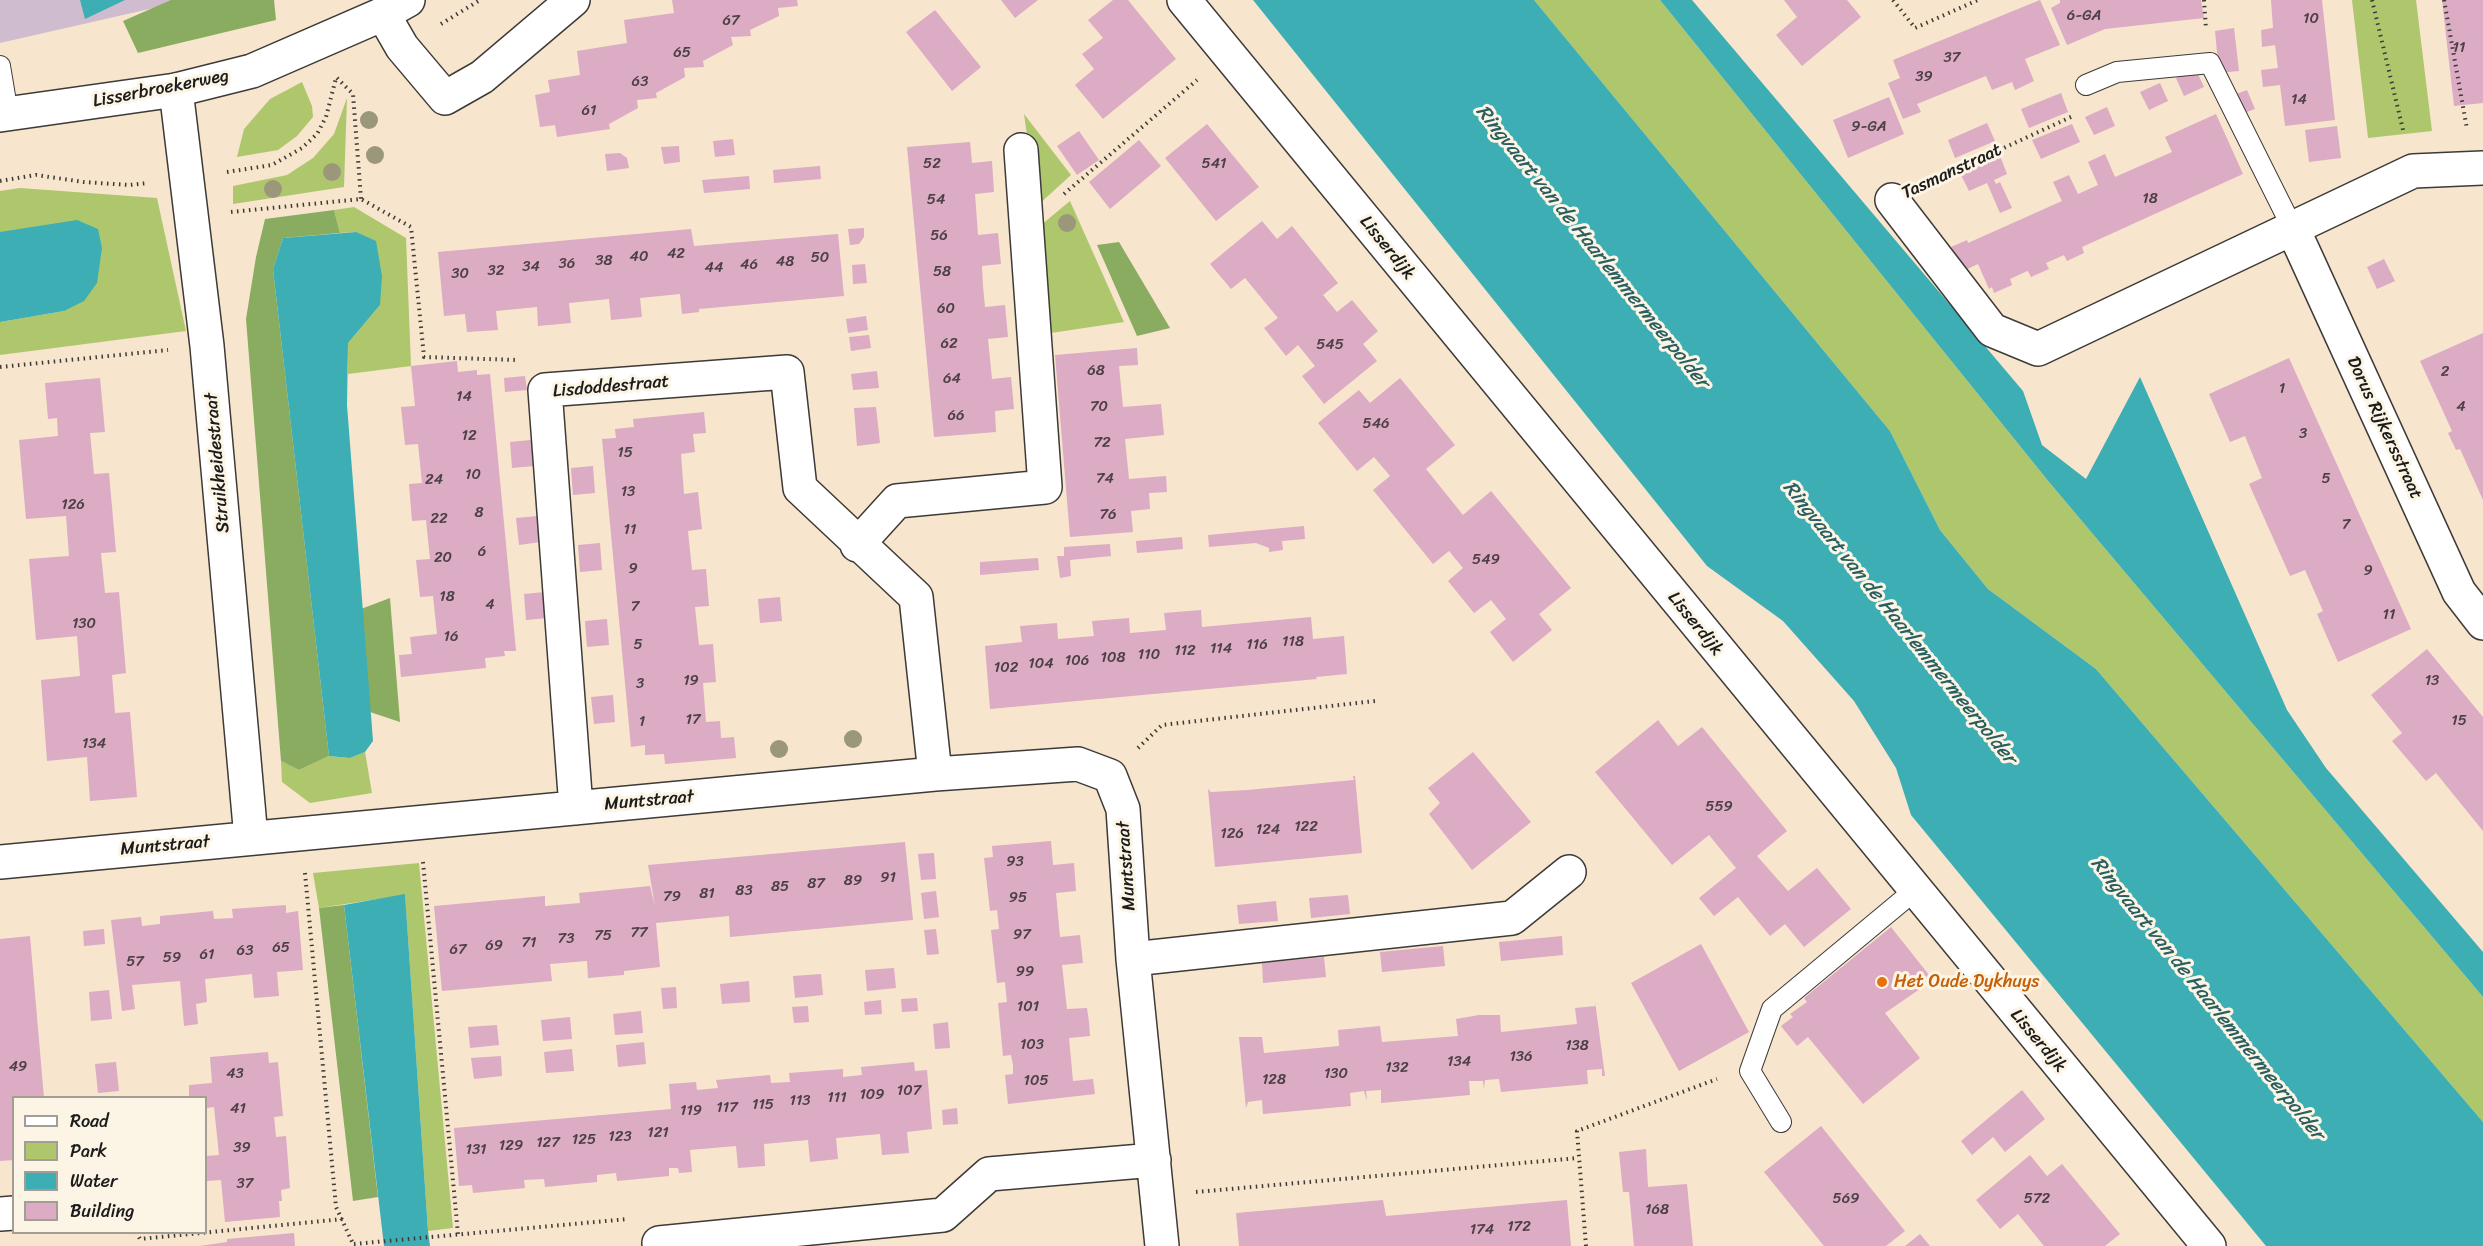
<!DOCTYPE html>
<style>
body{margin:0}
#map{position:relative;width:2483px;height:1246px;overflow:hidden;background:#f7e5cd;font-family:Sriracha,sans-serif}
canvas{display:block}
.legend{position:absolute;left:12px;top:1096px;width:195px;height:138px;box-sizing:border-box;background:#fcf5e5;border:2px solid #a29e95;margin:0;padding:8px 10px;list-style:none;font-size:18px;color:#1c1c1c}
.legend li{display:flex;align-items:center;gap:12px;height:30px}
.legend b{width:30px;border:2px solid #a29e95}
</style>
<div id="map">
<canvas width="2483" height="1246"></canvas>
<ul class="legend">
<li><b style="height:8px;background:#fff"></b>Road</li>
<li><b style="height:16px;background:#aec76d"></b>Park</li>
<li><b style="height:16px;background:#3caeb4"></b>Water</li>
<li><b style="height:16px;background:#dcabc4"></b>Building</li>
</ul>
</div>
<script>
const g = document.querySelector('canvas').getContext('2d');
g.lineJoin = 'round';
function fill(path, color) {
  g.fillStyle = color;
  g.fill(path, 'evenodd');
}
function poly(rows) {
  const path = new Path2D();
  for (const r of rows) {
    path.moveTo(r[0], r[1]);
    for (let i = 2; i < r.length; i += 2) path.lineTo(r[i], r[i + 1]);
  }
  return path;
}
function stroke(path, color, width, dash) {
  g.strokeStyle = color;
  g.lineWidth = width;
  g.lineCap = dash ? 'butt' : 'round';
  g.setLineDash(dash || []);
  g.stroke(path);
}
function label(font, color, halo, rows, align = 'center') {
  g.font = font + ' Sriracha,sans-serif';
  g.lineWidth = 6;
  g.setLineDash([]);
  g.textBaseline = 'middle';
  g.strokeStyle = halo;
  g.fillStyle = color;
  for (const [text, x, y, turn = 0] of rows) {
    g.save();
    g.translate(x, y);
    g.rotate((+turn || 0) * Math.PI / 180);
    g.textAlign = isNaN(turn) ? turn : align;
    if (halo) g.strokeText(text, 0, 0);
    g.fillText(text, 0, 0);
    g.restore();
  }
}
const industrial = poly([
 [0,0,189,0,0,43]
]);
const green = poly([
 [1534,0,1660,0,2049,482,2483,997,2483,1122,2096,669,1988,589,1940,530,1890,431],
 [2352,0,2416,0,2432,131,2368,138],
 [302,82,312,106,313,117,297,136,278,150,237,157,244,129,270,99],
 [347,98,344,187,233,204,233,186,287,175,313,158,334,134],
 [1024,114,1071,175,1037,206],
 [20,188,157,198,186,331,0,355,0,322,64,311,0,232,0,191],
 [1070,201,1124,322,1051,333,1041,225],
 [354,207,406,238,411,366,348,374,348,343,380,305,356,232,340,233,334,210],
 [365,752,372,793,310,803,282,782,281,761,299,770,329,756,350,758],
 [419,863,453,1228,428,1231,405,895,319,908,313,873]
]);
const forest = poly([
 [171,0,274,0,276,20,138,53,123,21],
 [334,210,340,233,283,238,273,269,329,756,299,770,281,761,246,319,256,257,265,219],
 [1119,242,1170,328,1137,336,1097,245],
 [390,598,400,722,370,712,361,609],
 [344,905,378,1197,353,1201,319,908]
]);
const water = poly([
 [80,0,125,0,85,19],
 [1253,0,1534,0,1890,431,1940,530,1988,589,2096,669,2483,1122,2483,1246,2266,1246,1911,815,1896,768,1854,701,1783,621,1707,566],
 [1660,0,1692,0,2023,391,2042,445,2086,479,2140,377,2287,710,2326,768,2483,952,2483,997,2049,482],
 [77,220,98,229,102,248,97,283,84,301,64,311,0,322,0,232],
 [356,232,376,241,382,276,380,305,348,343,347,405,373,741,365,752,350,758,329,756,273,269,283,238],
 [405,894,428,1231,430,1246,384,1246,344,905]
]);
const building = poly([
 [672,0,797,0,798,6,778,8,779,16,750,30,751,36,731,37,733,45,703,61,704,67,684,68,685,77,656,93,657,98,637,100,638,108,609,124,610,129,557,137,555,125,540,127,535,95,550,92,548,80,580,75,577,51,627,43,624,20,674,13],
 [1001,0,1038,0,1015,18],
 [1113,0,1128,0,1176,59,1103,119,1075,85,1094,69,1082,54,1103,38,1088,20],
 [1784,0,1847,0,1861,17,1802,66,1776,35,1797,17],
 [2040,0,2060,45,2025,59,2034,81,2015,90,2012,82,1992,90,1986,76,1917,104,1921,112,1903,119,1888,83,1900,78,1893,60],
 [2060,0,2201,0,2204,18,2105,29,2067,45,2051,8,2060,3],
 [2271,0,2322,0,2335,120,2285,126,2280,85,2263,87,2261,70,2278,68,2275,45,2262,47,2261,30,2273,28],
 [2442,0,2483,0,2483,103,2454,106],
 [935,10,981,67,952,91,906,32],
 [2234,28,2239,71,2219,73,2215,31],
 [2196,70,2204,87,2184,96,2176,78],
 [2160,83,2168,101,2149,110,2140,92],
 [2247,90,2255,109,2238,115,2231,96],
 [2061,93,2068,112,2029,128,2021,109],
 [1889,97,1904,134,1848,158,1833,120],
 [2107,107,2115,126,2094,135,2085,117],
 [2216,114,2243,174,2082,247,2084,253,2067,261,2064,255,2046,263,2049,269,2031,277,2028,271,2025,272,2010,279,2012,285,1994,293,1992,287,1989,289,1978,264,1963,271,1951,247,1967,240,1968,243,2062,201,2053,182,2069,175,2078,194,2098,185,2088,162,2105,154,2115,177,2172,152,2165,137],
 [1987,123,1995,141,1955,158,1948,140],
 [1207,124,1259,187,1216,221,1165,158],
 [2072,124,2080,142,2041,159,2032,140],
 [2337,126,2341,158,2309,162,2305,130],
 [1079,131,1099,160,1077,175,1057,146],
 [733,139,735,155,715,157,713,141],
 [1139,140,1161,166,1110,209,1089,182],
 [970,142,972,163,992,161,994,192,975,194,978,235,998,233,1001,264,982,266,983,286,985,307,1005,305,1008,337,988,339,992,379,1011,377,1014,409,995,411,996,432,934,437,907,147],
 [679,146,680,162,664,164,661,147],
 [620,153,627,158,629,168,607,171,605,154],
 [2000,156,2007,174,1994,180,1996,184,2000,182,2012,208,2000,213,1987,183,1969,191,1960,173],
 [820,166,821,179,774,183,773,170],
 [749,176,750,189,704,193,702,180],
 [1262,221,1277,239,1292,226,1338,283,1323,295,1337,312,1352,300,1378,331,1363,344,1377,361,1324,404,1302,376,1315,366,1298,345,1286,356,1264,328,1278,318,1245,278,1231,289,1210,264],
 [864,228,864,237,859,244,850,245,848,229],
 [691,229,694,246,838,234,844,296,699,309,699,312,682,314,680,294,640,298,642,317,611,320,609,299,569,303,571,323,538,326,537,307,496,311,498,330,467,332,465,314,444,316,438,252],
 [2384,259,2395,281,2377,289,2367,267],
 [865,264,867,283,853,284,852,265],
 [866,316,868,330,848,333,846,319],
 [2483,333,2483,500,2460,449,2456,450,2448,433,2452,431,2420,361],
 [869,335,871,348,851,351,849,337],
 [1137,348,1138,365,1119,366,1123,407,1161,404,1164,435,1125,439,1129,479,1166,476,1167,492,1149,493,1150,509,1131,511,1133,532,1070,537,1055,355],
 [2289,358,2411,629,2338,662,2317,614,2323,611,2305,570,2290,576,2249,484,2262,478,2245,436,2230,442,2209,394],
 [457,361,458,372,477,370,477,375,490,374,516,651,504,651,505,656,485,658,486,668,401,677,399,655,412,654,410,637,437,634,433,596,420,597,416,560,430,559,426,520,412,521,409,484,422,483,418,444,405,445,401,407,415,406,411,366],
 [877,371,879,388,853,390,851,374],
 [525,376,527,390,505,392,504,378],
 [100,378,105,432,90,433,94,474,109,473,116,552,101,553,105,593,119,592,126,673,112,675,115,713,130,712,137,797,90,801,87,757,47,761,41,680,80,676,77,636,36,640,29,559,69,556,66,516,26,519,19,440,58,436,57,418,48,419,45,383],
 [1400,378,1455,445,1426,469,1463,515,1491,491,1571,588,1539,614,1552,630,1513,662,1490,632,1506,619,1491,600,1474,613,1448,581,1463,568,1449,551,1433,564,1373,490,1390,476,1374,457,1357,471,1318,423,1359,390,1370,403],
 [876,407,880,443,857,446,854,408],
 [704,412,706,433,693,434,695,452,681,454,684,494,698,492,702,529,688,531,692,570,706,569,709,606,695,607,699,645,713,644,716,682,703,683,706,722,720,721,721,738,734,737,736,758,665,764,664,754,645,755,645,745,631,747,602,439,616,438,615,429,634,427,633,419],
 [531,440,534,466,512,468,510,442],
 [593,466,595,493,573,495,571,468],
 [538,516,540,542,519,545,516,518],
 [1304,526,1305,539,1282,541,1283,550,1269,552,1269,548,1256,543,1209,547,1208,535],
 [1182,537,1183,549,1137,553,1136,541],
 [600,543,602,570,580,572,578,545],
 [1110,544,1111,556,1070,560,1071,576,1060,578,1057,556,1064,556,1064,547],
 [1038,558,1039,570,980,575,980,562],
 [545,592,548,618,526,620,524,594],
 [780,597,782,621,760,623,758,599],
 [1201,610,1202,627,1311,617,1313,639,1344,636,1347,674,1316,677,1317,679,990,709,985,646,1022,642,1020,626,1057,623,1058,639,1094,636,1092,621,1129,618,1130,633,1166,630,1164,613],
 [607,619,609,645,587,647,585,621],
 [2427,649,2483,717,2483,831,2436,773,2426,781,2392,741,2402,733,2371,695],
 [613,695,615,722,594,724,591,697],
 [1658,720,1678,746,1702,727,1787,831,1757,856,1788,891,1817,868,1851,909,1804,947,1785,924,1770,936,1738,897,1714,916,1699,898,1736,868,1709,835,1672,865,1595,772],
 [1473,752,1531,822,1472,870,1429,814,1440,803,1428,788],
 [1353,776,1355,776,1362,853,1215,867,1208,789,1211,792,1247,790,1354,780],
 [1051,841,1053,865,1074,863,1076,891,1056,893,1060,937,1080,935,1083,963,1062,965,1067,1009,1087,1008,1089,1022,1090,1036,1069,1038,1073,1081,1093,1079,1095,1094,1008,1104,1005,1075,1013,1074,1013,1065,1011,1055,1003,1056,998,1003,1007,1002,1006,993,1005,982,997,983,991,930,999,929,997,910,990,911,984,858,993,857,992,846],
 [905,842,913,920,730,937,729,916,656,923,660,967,624,971,624,975,588,978,587,961,550,964,552,981,442,991,434,906,545,896,545,906,580,903,579,893,650,886,655,906,648,865],
 [934,853,936,879,921,880,918,854],
 [936,891,939,917,924,919,921,893],
 [1348,895,1350,914,1311,918,1309,898],
 [1276,901,1278,921,1239,924,1237,905],
 [286,905,286,913,298,911,303,970,277,972,279,996,254,998,252,974,205,979,207,1002,196,1004,198,1024,184,1026,180,981,132,985,135,1009,122,1011,111,920,141,917,142,926,160,924,160,916,213,911,214,919,233,918,232,909],
 [1891,927,1933,980,1885,1013,1920,1058,1863,1104,1808,1037,1797,1046,1781,1026,1793,1017,1790,1014,1807,1002,1804,998],
 [104,929,105,944,84,946,83,931],
 [936,929,939,954,927,955,924,930],
 [30,936,44,1098,14,1098,14,1160,0,1161,0,939],
 [1562,936,1563,955,1501,961,1499,942],
 [1701,944,1749,1032,1679,1071,1631,983],
 [1443,946,1445,966,1382,972,1380,952],
 [1324,957,1326,977,1263,983,1262,963],
 [894,968,896,988,867,991,865,970],
 [821,974,823,995,795,998,793,976],
 [749,981,750,1002,722,1004,720,984],
 [676,987,677,1008,663,1009,661,988],
 [109,990,112,1019,91,1021,89,992],
 [917,998,918,1011,902,1012,901,999],
 [881,1000,882,1014,865,1015,864,1002],
 [1595,1001,1605,1076,1602,1076,1602,1069,1587,1070,1588,1084,1501,1092,1499,1079,1485,1080,1484,1089,1483,1081,1469,1081,1470,1095,1381,1103,1381,1090,1366,1091,1367,1101,1364,1091,1350,1093,1351,1106,1263,1114,1262,1100,1248,1102,1246,1108,1239,1037,1262,1037,1264,1053,1339,1046,1338,1030,1380,1026,1382,1042,1458,1036,1456,1019,1479,1015,1500,1015,1501,1032,1577,1024,1575,1008,1596,1006],
 [808,1006,809,1022,794,1023,792,1007],
 [641,1011,643,1033,615,1035,613,1014],
 [570,1017,572,1039,543,1041,541,1020],
 [948,1022,950,1048,935,1049,933,1024],
 [497,1025,499,1045,470,1048,468,1027],
 [644,1042,646,1064,618,1067,616,1045],
 [572,1049,574,1071,546,1073,544,1052],
 [268,1052,269,1063,278,1062,283,1116,274,1117,275,1126,276,1137,286,1136,290,1188,281,1190,282,1201,279,1201,280,1217,225,1222,221,1180,206,1181,206,1156,219,1155,214,1107,206,1108,206,1098,189,1098,189,1085,212,1083,210,1057],
 [501,1056,502,1076,474,1079,471,1058],
 [116,1062,119,1091,98,1093,95,1064],
 [914,1062,915,1071,927,1070,932,1129,907,1132,909,1153,882,1155,880,1134,836,1138,838,1159,810,1162,808,1140,764,1144,765,1166,738,1168,736,1146,690,1150,692,1172,679,1173,678,1168,669,1168,669,1176,617,1181,616,1173,597,1175,597,1182,545,1187,544,1179,524,1180,525,1188,473,1193,472,1185,459,1186,454,1128,671,1109,669,1084,696,1082,697,1090,718,1088,716,1080,770,1075,771,1083,790,1082,789,1073,843,1069,843,1077,862,1075,861,1067],
 [2022,1090,2045,1119,2005,1152,1993,1137,1972,1155,1961,1141],
 [957,1108,958,1124,943,1125,942,1110],
 [1821,1126,1905,1231,1886,1246,1824,1246,1764,1172],
 [1646,1149,1648,1187,1687,1184,1693,1246,1634,1246,1629,1192,1623,1192,1619,1152],
 [2030,1155,2047,1176,2062,1164,2120,1234,2105,1246,2044,1246,2018,1214,2000,1229,1976,1200],
 [1383,1200,1386,1216,1567,1200,1571,1246,1239,1246,1236,1213],
 [294,1233,295,1246,200,1246,227,1242,227,1239],
 [1920,1234,1930,1246,1905,1246]
]);
const path = poly([
 [1893,0,1915,28,1978,0],
 [2204,0,2206,29],
 [2372,0,2404,134],
 [2444,0,2467,129],
 [441,24,480,0],
 [337,78,353,94,361,199],
 [227,172,272,165,302,148,317,134,326,117,336,78],
 [0,181,36,175,84,182,129,185,148,183],
 [1928,183,2073,116],
 [1064,194,1197,80],
 [231,212,361,199,411,227,424,357,518,360],
 [0,367,168,350],
 [1138,748,1162,725,1375,701],
 [423,862,458,1234],
 [305,873,336,1207,354,1246],
 [1196,1192,1578,1158],
 [136,1232,140,1239,343,1219],
 [354,1244,628,1219],
 [1586,1246,1577,1131,1717,1079]
]);
const lane = poly([
 [0,66,8,114],
 [2086,85,2117,72,2210,63,2293,229],
 [1781,1122,1750,1071,1772,1009,1914,891]
]);
const street = poly([
 [383,14,402,47,445,98,482,77,573,0],
 [176,90,207,346,251,838],
 [1892,200,1992,330,2038,349,2413,171,2483,168],
 [2293,229,2459,592,2483,623],
 [857,545,897,501,1045,487,1021,150],
 [576,808,545,390,787,372,800,488,916,597,935,774],
 [0,862,935,774,1078,764,1110,776,1123,809,1133,959,1162,1246],
 [1133,959,1512,918,1569,872],
 [0,1214,14,1213],
 [659,1243,943,1215,989,1174,1154,1160]
]);
const secondary = poly([
 [1184,0,2209,1246],
 [0,115,176,90,252,71,383,14,408,0]
]);
const trees = [
 [369,120],
 [375,155],
 [332,172],
 [273,189],
 [1067,223],
 [853,739],
 [779,749]
];
const markers = [
 [1882,982,6,"#e8710a"]
];
const numberNames = [
 ["6-GA",2084,16],
 ["10",2311,19],
 ["67",731,21],
 ["11",2459,48],
 ["65",682,53],
 ["37",1952,58],
 ["39",1924,77],
 ["63",640,82],
 ["14",2299,100],
 ["61",589,111],
 ["9-GA",1869,127],
 ["52",932,164],
 ["541",1214,164],
 ["18",2150,199],
 ["54",936,200],
 ["56",939,236],
 ["42",676,254],
 ["40",639,257],
 ["50",820,258],
 ["38",604,261],
 ["48",785,262],
 ["36",567,264],
 ["46",749,265],
 ["34",531,267],
 ["44",714,268],
 ["32",496,271],
 ["58",942,272],
 ["30",460,274],
 ["60",946,309],
 ["62",949,344],
 ["545",1330,345],
 ["68",1096,371],
 ["2",2445,372],
 ["64",952,379],
 ["1",2282,389],
 ["14",464,397],
 ["70",1099,407],
 ["4",2461,407],
 ["66",956,416],
 ["546",1376,424],
 ["3",2303,434],
 ["12",469,436],
 ["72",1102,443],
 ["15",625,453],
 ["10",473,475],
 ["74",1105,479],
 ["5",2326,479],
 ["24",434,480],
 ["13",628,492],
 ["126",73,505],
 ["8",479,513],
 ["76",1108,515],
 ["22",439,519],
 ["7",2346,525],
 ["11",630,530],
 ["6",482,552],
 ["20",443,558],
 ["549",1486,560],
 ["9",633,569],
 ["9",2368,571],
 ["18",447,597],
 ["4",490,605],
 ["7",635,607],
 ["11",2389,615],
 ["130",84,624],
 ["16",451,637],
 ["118",1293,642],
 ["5",638,645],
 ["116",1257,645],
 ["114",1221,649],
 ["112",1185,651],
 ["110",1149,655],
 ["108",1113,658],
 ["106",1077,661],
 ["104",1041,664],
 ["102",1006,668],
 ["19",691,681],
 ["13",2432,681],
 ["3",640,684],
 ["17",693,720],
 ["15",2459,721],
 ["1",642,722],
 ["134",94,744],
 ["559",1719,807],
 ["122",1306,827],
 ["124",1268,830],
 ["126",1232,834],
 ["93",1015,862],
 ["91",888,878],
 ["89",853,881],
 ["87",816,884],
 ["85",780,887],
 ["83",744,891],
 ["81",707,894],
 ["79",672,897],
 ["95",1018,898],
 ["77",639,933],
 ["97",1022,935],
 ["75",603,936],
 ["73",566,939],
 ["71",529,943],
 ["69",494,946],
 ["65",281,948],
 ["67",458,950],
 ["63",245,951],
 ["61",207,955],
 ["59",172,958],
 ["57",135,962],
 ["99",1025,972],
 ["101",1028,1007],
 ["103",1032,1045],
 ["138",1577,1046],
 ["136",1521,1057],
 ["134",1459,1062],
 ["49",18,1067],
 ["132",1397,1068],
 ["43",235,1074],
 ["130",1336,1074],
 ["128",1274,1080],
 ["105",1036,1081],
 ["107",909,1091],
 ["109",872,1095],
 ["111",837,1098],
 ["113",800,1101],
 ["115",763,1105],
 ["117",727,1108],
 ["41",238,1109],
 ["119",691,1111],
 ["121",658,1133],
 ["123",620,1137],
 ["125",584,1140],
 ["127",548,1143],
 ["129",511,1146],
 ["39",242,1148],
 ["131",476,1150],
 ["37",245,1184],
 ["569",1846,1199],
 ["572",2037,1199],
 ["168",1657,1210],
 ["172",1519,1227],
 ["174",1482,1230]
];
const streetNames = [
 ["Lisserbroekerweg",161,89,-11],
 ["Tasmanstraat",1952,172,-25],
 ["Lisserdijk",1387,248,51],
 ["Lisdoddestraat",611,387,-5],
 ["Dorus Rijkersstraat",2384,428,65],
 ["Struikheidestraat",218,463,-95],
 ["Lisserdijk",1695,624,51],
 ["Muntstraat",649,801,-5],
 ["Muntstraat",165,846,-5],
 ["Muntstraat",1127,866,-94],
 ["Lisserdijk",2038,1041,50]
];
const foodNames = [
 ["Het Oude Dykhuys",1894,982]
];
const waterNames = [
 ["Ringvaart van de Haarlemmermeerpolder",1592,247,51],
 ["Ringvaart van de Haarlemmermeerpolder",1899,623,51],
 ["Ringvaart van de Haarlemmermeerpolder",2207,999,51]
];
fill(industrial, '#cfbdcf');
fill(green, '#aec76d');
fill(forest, '#8aac60');
fill(water, '#3caeb4');
fill(building, '#dcabc4');
stroke(lane, '#3d3a37', 22);
stroke(street, '#3d3a37', 36);
stroke(secondary, '#3d3a37', 36);
stroke(path, '#3d3a37', 4, [1.5, 4.5]);
stroke(lane, '#fff', 20);
stroke(street, '#fff', 33);
stroke(secondary, '#fff', 33);
g.fillStyle = '#9b977b';
for (const [x, y] of trees) {
  g.beginPath();
  g.arc(x, y, 9, 0, 2 * Math.PI);
  g.fill();
}
for (const [x, y, r, color] of markers) {
  const dot = new Path2D();
  dot.arc(x, y, r, 0, 2 * Math.PI);
  g.fillStyle = color;
  g.fill(dot);
  stroke(dot, '#fcf5e5', 2);
}
label('15px', '#4c4046', null, numberNames);
label('18px', '#1c1c1c', '#fcf5e5', streetNames);
label('18px', '#c56008', '#fcf5e5', foodNames, 'left');
label('italic 20px', '#2a5e60', '#fcf5e5', waterNames);
</script>
